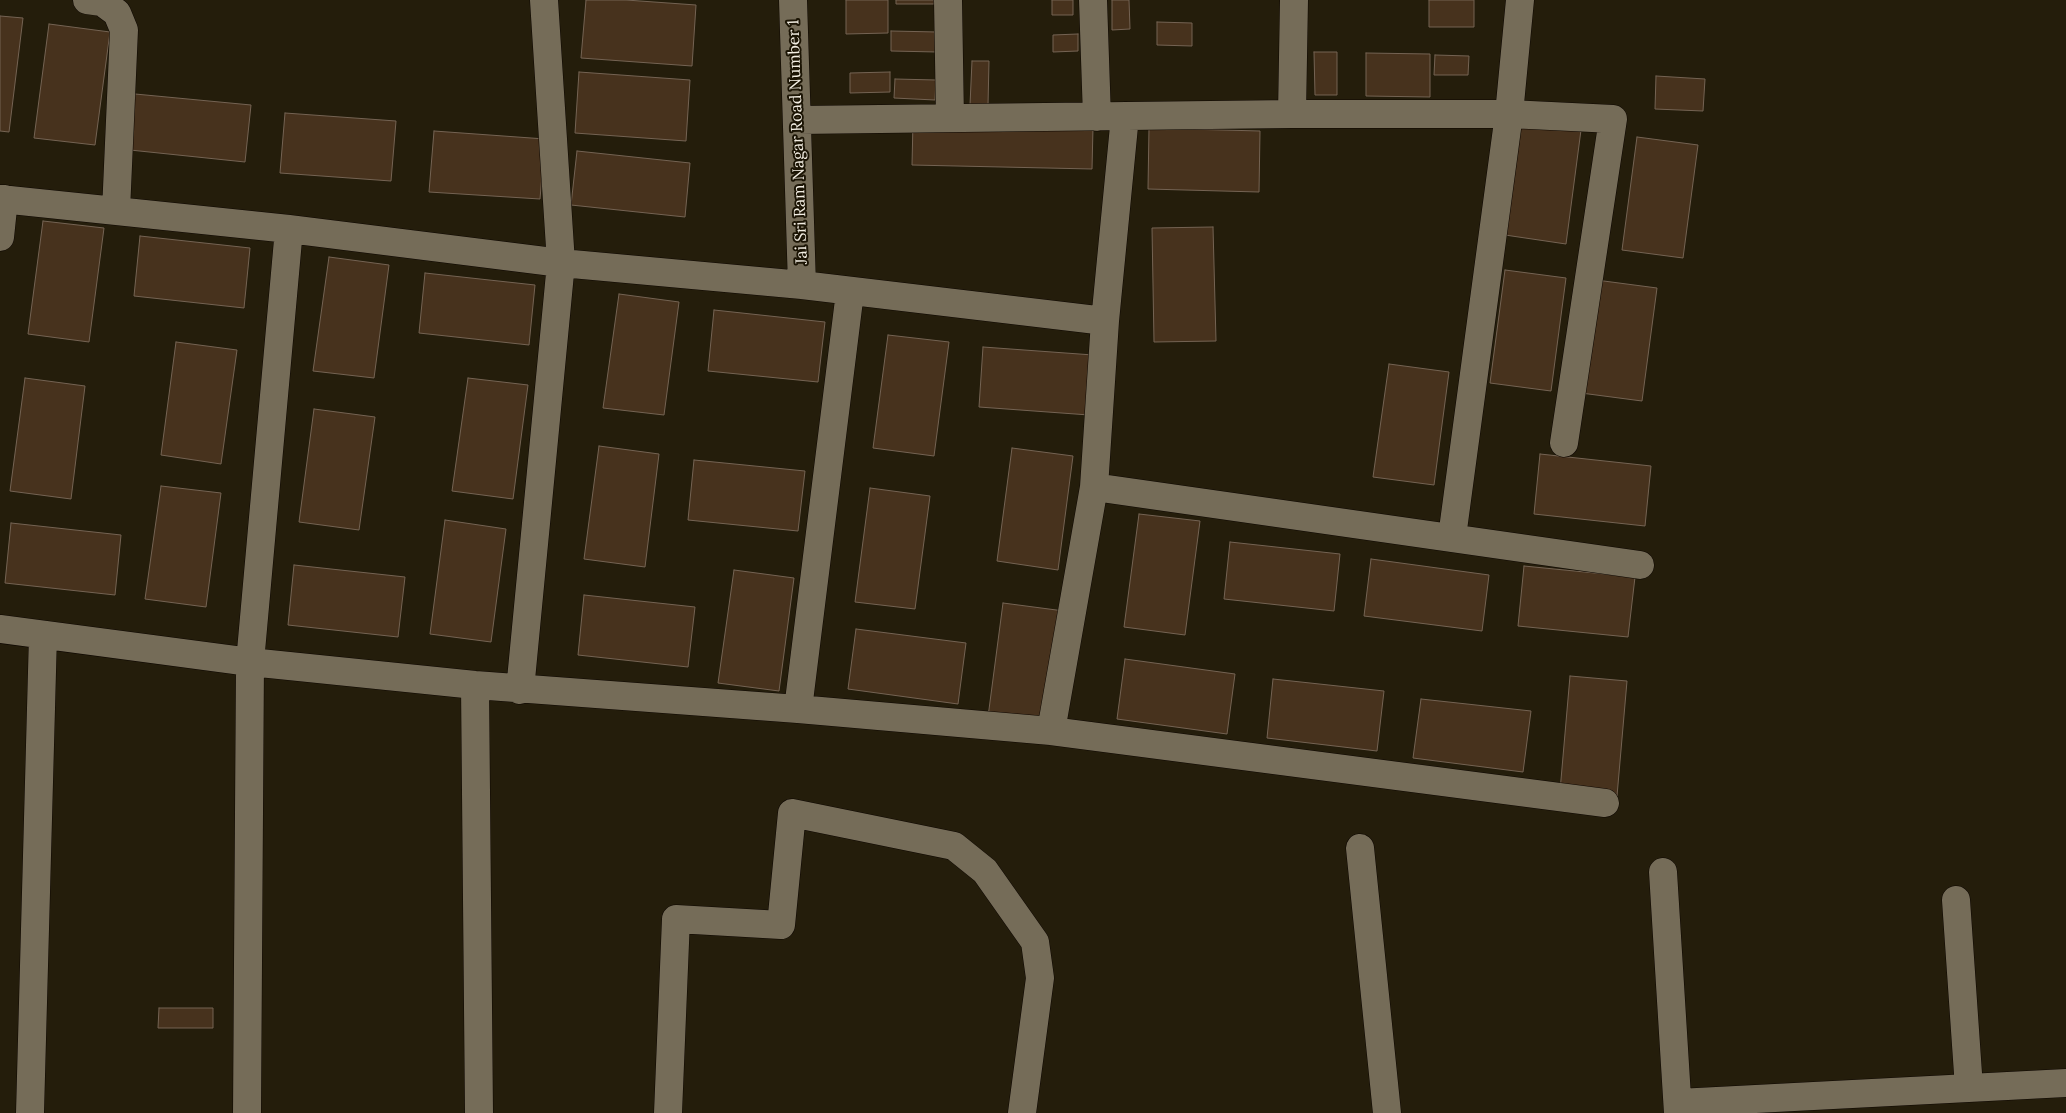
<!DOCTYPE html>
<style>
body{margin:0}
canvas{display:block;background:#241d0b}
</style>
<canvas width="2066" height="1113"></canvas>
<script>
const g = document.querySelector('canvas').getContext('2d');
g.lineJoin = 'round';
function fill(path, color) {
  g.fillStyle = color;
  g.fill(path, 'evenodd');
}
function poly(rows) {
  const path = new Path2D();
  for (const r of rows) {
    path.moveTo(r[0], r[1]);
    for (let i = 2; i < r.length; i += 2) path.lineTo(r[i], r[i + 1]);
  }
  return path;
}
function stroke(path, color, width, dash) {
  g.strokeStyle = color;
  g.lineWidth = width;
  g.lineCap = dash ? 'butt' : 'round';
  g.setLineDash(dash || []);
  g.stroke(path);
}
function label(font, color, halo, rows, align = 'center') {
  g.font = font + ' Lora,serif';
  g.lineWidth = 4;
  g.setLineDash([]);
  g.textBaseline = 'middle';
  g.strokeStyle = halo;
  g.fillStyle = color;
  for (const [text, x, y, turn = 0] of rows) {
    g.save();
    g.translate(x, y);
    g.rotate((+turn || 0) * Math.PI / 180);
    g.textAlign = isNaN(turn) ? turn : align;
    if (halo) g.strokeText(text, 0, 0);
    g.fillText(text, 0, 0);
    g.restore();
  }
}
const building = poly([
 [586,0,626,0,696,5,692,66,581,58,586,0],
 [846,0,888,0,888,33,846,34,846,0],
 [896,0,934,0,934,4,896,4,896,0],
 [1052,0,1073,0,1073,15,1052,15,1052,0],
 [1112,0,1129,0,1130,29,1112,30,1112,0],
 [1429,0,1474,0,1474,27,1429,27,1429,0],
 [0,16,23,18,9,132,0,131,0,16],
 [1157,22,1192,23,1192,46,1157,45,1157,22],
 [49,24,110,32,95,145,34,138,49,24],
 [891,31,937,32,937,52,891,51,891,31],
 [1078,34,1078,51,1053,52,1053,35,1078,34],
 [1314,52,1337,52,1337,95,1315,95,1314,52],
 [1366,53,1430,54,1430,97,1366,96,1366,53],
 [1435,55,1469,56,1468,75,1434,75,1435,55],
 [972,61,989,61,988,105,970,105,972,61],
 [579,72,690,80,686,141,575,133,579,72],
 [890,72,890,92,850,93,850,73,890,72],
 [1656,76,1705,79,1703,111,1655,109,1656,76],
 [895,79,936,80,935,100,894,98,895,79],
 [135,94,251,105,245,162,130,150,135,94],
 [285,113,396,121,391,181,280,173,285,113],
 [913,122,1093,127,1092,169,912,165,913,122],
 [1520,122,1581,130,1566,244,1505,235,1520,122],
 [1149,128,1260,131,1259,192,1148,189,1149,128],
 [434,131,545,139,540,199,429,192,434,131],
 [1637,137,1698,145,1683,258,1622,250,1637,137],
 [577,151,690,163,685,217,571,205,577,151],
 [43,221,104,228,89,342,28,334,43,221],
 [1213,227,1216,341,1154,342,1152,228,1213,227],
 [140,236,250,248,244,308,134,296,140,236],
 [329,257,389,265,374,378,313,371,329,257],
 [1505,270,1566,278,1551,391,1490,383,1505,270],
 [425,273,535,285,529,345,419,333,425,273],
 [1596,280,1657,288,1642,401,1581,393,1596,280],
 [619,294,679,302,664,415,603,408,619,294],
 [714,310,825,322,818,382,708,371,714,310],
 [888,335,949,342,934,456,873,448,888,335],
 [176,342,237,350,221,464,161,455,176,342],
 [983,347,1093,355,1089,415,979,407,983,347],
 [1389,364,1449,372,1434,485,1373,477,1389,364],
 [25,378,85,386,71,499,10,491,25,378],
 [468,378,528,385,513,499,452,491,468,378],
 [314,409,375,417,359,530,299,522,314,409],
 [599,446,659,454,645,567,584,559,599,446],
 [1012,448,1073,456,1058,570,997,561,1012,448],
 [1540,454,1651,466,1645,526,1534,514,1540,454],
 [694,460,805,471,798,531,688,520,694,460],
 [161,486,221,493,206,607,145,599,161,486],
 [870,488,930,496,915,609,855,602,870,488],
 [1139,514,1200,521,1185,635,1124,627,1139,514],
 [445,520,506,529,491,642,430,634,445,520],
 [11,523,121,535,115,595,5,583,11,523],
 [1230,542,1340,554,1334,611,1224,599,1230,542],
 [1371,559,1489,575,1482,631,1364,616,1371,559],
 [294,565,405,577,398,637,288,625,294,565],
 [1524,566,1635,577,1628,637,1518,626,1524,566],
 [734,570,794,578,779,691,718,683,734,570],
 [584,595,695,607,688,667,578,655,584,595],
 [1003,603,1064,611,1049,724,988,717,1003,603],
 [856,629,966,643,958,704,848,689,856,629],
 [1125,659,1235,674,1227,734,1117,719,1125,659],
 [1570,676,1627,681,1617,796,1560,791,1570,676],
 [1273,679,1384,691,1377,751,1267,738,1273,679],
 [1421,699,1531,711,1523,772,1413,758,1421,699],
 [159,1008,213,1008,213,1028,158,1028,159,1008]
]);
const minor = poly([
 [87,0,102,2,117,13,124,30,116,211],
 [793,0,802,285],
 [948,0,950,118],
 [1093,0,1097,117],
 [1292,114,1294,0],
 [798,120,1292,114,1509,114,1613,119,1564,443],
 [0,199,289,229,561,263,802,285,1105,321],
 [0,237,4,199],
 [1094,487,1640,565],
 [1452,537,1509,114,1520,0],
 [0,629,250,662,475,685,798,709,1051,731,1605,803],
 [475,685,479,1113],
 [520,690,561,263,544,0],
 [798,709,850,292],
 [1051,731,1094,487,1105,321,1125,116],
 [1360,848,1387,1113],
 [1663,872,1678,1113],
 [1956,900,1969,1088],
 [1678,1103,2066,1083],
 [30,1113,43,635],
 [247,1113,250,662,289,229],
 [668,1113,676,919,781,925,792,813,954,846,985,871,1035,942,1040,978,1022,1113]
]);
const streetNames = [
 ["Jai Sri Ram Nagar Road Number 1",798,142,-92]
];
fill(building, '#47321d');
stroke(building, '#746353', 1);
stroke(minor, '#0e0700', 29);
stroke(minor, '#756c58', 28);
label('16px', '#f3eee3', '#1b1404', streetNames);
</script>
